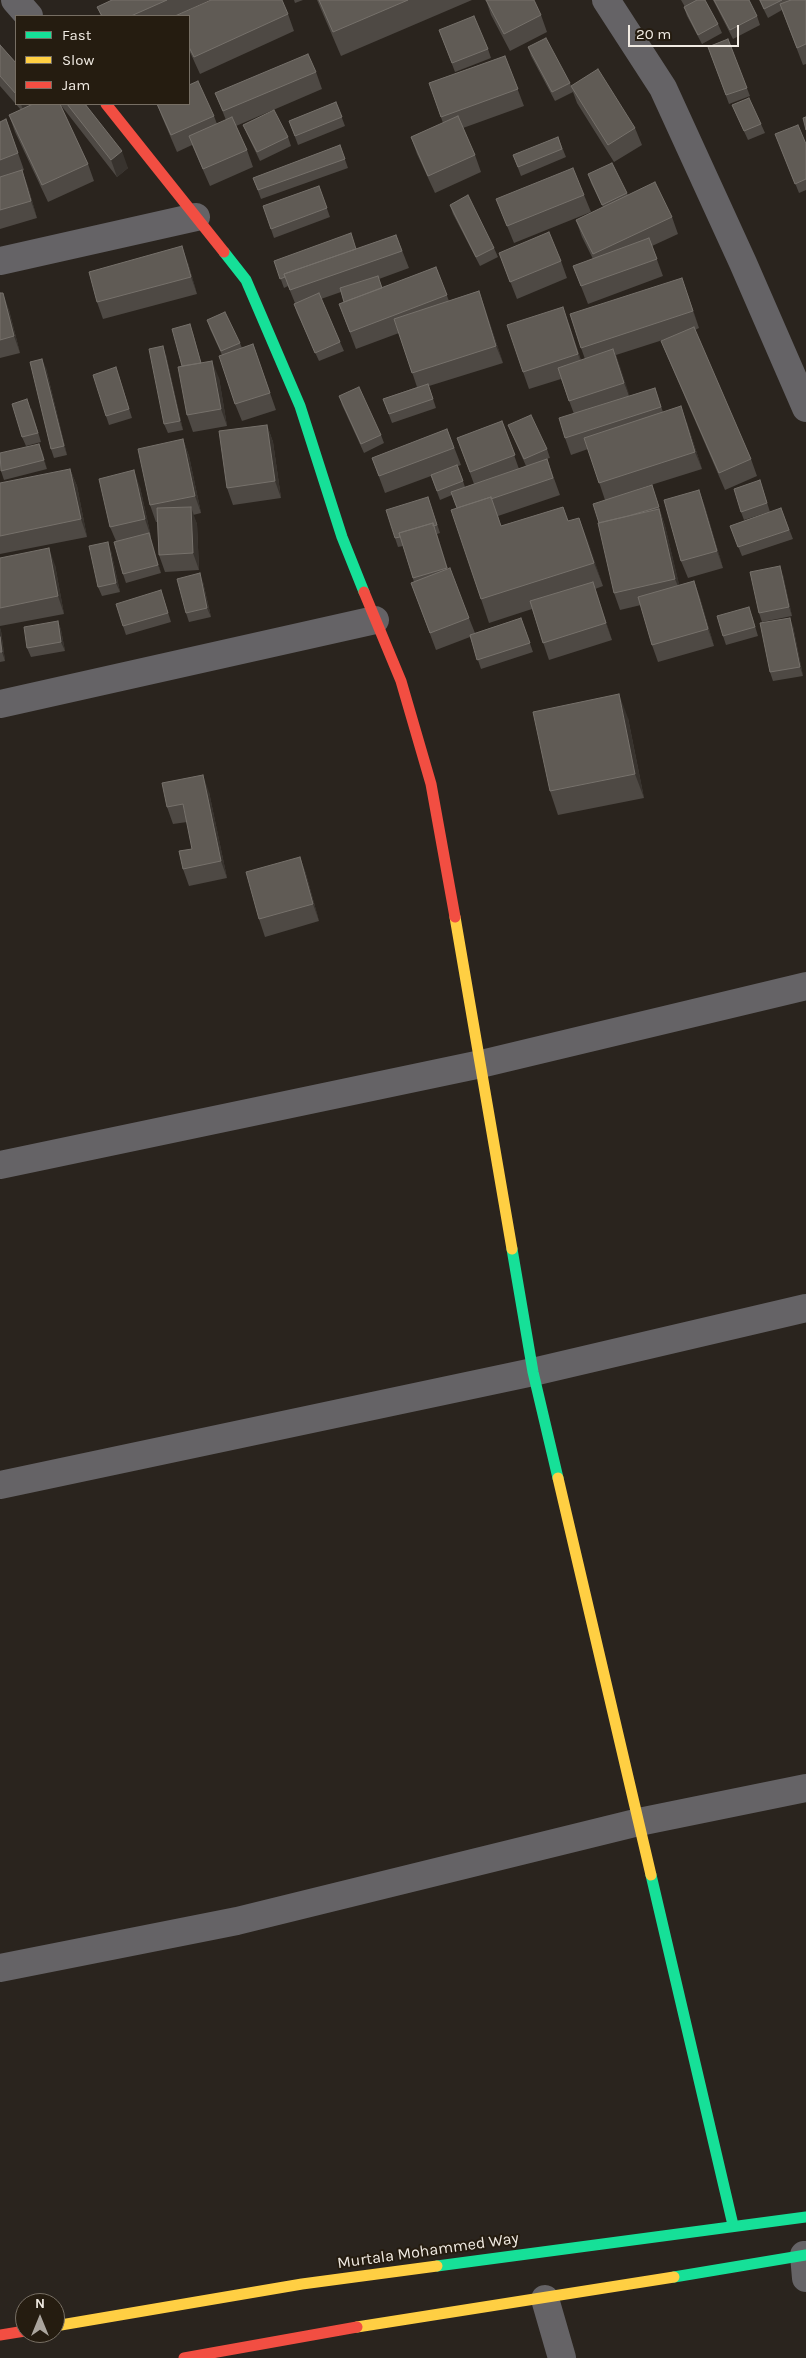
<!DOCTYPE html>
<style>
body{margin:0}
#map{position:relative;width:806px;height:2358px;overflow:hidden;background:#2a241e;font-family:Karla,sans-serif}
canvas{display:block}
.legend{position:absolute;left:15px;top:15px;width:175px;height:90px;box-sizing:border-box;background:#251c10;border:1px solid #776f64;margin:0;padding:6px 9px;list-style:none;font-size:15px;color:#f1ebe3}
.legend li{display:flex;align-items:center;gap:10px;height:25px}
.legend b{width:25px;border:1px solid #776f64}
.north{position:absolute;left:15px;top:2293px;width:50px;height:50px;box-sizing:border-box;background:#251c10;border:1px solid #776f64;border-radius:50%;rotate:0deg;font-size:14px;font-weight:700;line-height:20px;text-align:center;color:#f1ebe3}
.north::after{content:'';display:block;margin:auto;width:18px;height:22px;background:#aba59e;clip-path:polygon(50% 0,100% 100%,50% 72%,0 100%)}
.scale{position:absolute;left:628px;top:25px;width:111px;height:22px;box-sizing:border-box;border:2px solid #f1ebe3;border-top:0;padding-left:6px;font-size:15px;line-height:18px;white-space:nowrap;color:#f1ebe3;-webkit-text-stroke:4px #251c10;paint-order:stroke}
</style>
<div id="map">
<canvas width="806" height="2358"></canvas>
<ul class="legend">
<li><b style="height:6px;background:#16e098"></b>Fast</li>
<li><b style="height:6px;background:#ffcf43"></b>Slow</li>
<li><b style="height:6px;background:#f24e42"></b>Jam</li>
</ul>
<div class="north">N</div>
<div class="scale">20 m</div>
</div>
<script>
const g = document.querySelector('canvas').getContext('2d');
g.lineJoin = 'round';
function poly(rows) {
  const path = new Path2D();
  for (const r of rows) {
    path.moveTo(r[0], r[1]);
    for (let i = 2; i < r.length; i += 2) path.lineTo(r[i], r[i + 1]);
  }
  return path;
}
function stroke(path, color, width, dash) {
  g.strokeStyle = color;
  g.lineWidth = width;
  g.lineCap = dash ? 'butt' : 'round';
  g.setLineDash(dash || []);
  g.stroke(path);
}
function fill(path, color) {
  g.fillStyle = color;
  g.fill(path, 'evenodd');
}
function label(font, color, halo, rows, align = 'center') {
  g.font = font + ' Karla,sans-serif';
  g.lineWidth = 4;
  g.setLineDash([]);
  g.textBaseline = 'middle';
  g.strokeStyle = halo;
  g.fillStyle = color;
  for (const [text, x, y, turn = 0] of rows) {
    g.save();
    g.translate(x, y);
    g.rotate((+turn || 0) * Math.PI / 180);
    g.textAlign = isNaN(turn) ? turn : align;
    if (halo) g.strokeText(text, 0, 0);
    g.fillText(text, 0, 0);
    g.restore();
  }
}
const street = poly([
 [15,0,29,16],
 [606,0,663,88,743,263,806,408],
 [0,261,196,217],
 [0,704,375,620],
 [0,1165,481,1064,806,986],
 [0,1485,533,1372,806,1308],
 [0,1968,237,1921,639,1822,806,1788],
 [804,2255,806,2278],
 [545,2299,562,2358]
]);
const fast = poly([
 [224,252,246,280,300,406,342,537,364,592],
 [512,1249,533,1372,558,1478],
 [651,1875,733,2225],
 [437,2266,806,2217],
 [674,2277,806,2255]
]);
const slow = poly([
 [455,917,512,1249],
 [558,1478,651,1875],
 [55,2326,302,2284,437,2266],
 [357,2327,674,2277]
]);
const jam = poly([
 [106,104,224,252],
 [364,592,401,681,431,784,455,917],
 [0,2335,25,2331],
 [184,2358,357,2327]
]);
const wall = poly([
 [112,0,210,0,175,16,101,16,97,7],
 [294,0,303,0,295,3],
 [317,0,472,0,341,56],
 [486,0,541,15,547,32,510,51,491,15],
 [681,0,705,0,718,24,722,33,702,44,687,16,684,7,685,7],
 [713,0,749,0,757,16,760,25,733,39],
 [759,0,806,0,806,64,803,65,782,10,768,18],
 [288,14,294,31,200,74,189,50,189,16],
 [439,30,488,49,491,58,455,72],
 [728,39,750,96,729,104,708,47],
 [0,45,16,63,16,104,85,104,128,168,117,177,60,104,88,164,94,181,48,202,15,132,9,115,21,110,0,86],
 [528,47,570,83,571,86,635,128,642,145,614,162,577,103,573,92,555,101,531,56],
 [505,56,524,106,463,128,475,155,481,172,435,193,417,154,411,137,443,123,429,83],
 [316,72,322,89,236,126,247,150,253,167,210,186,192,145,177,152,162,117,157,104,214,116,217,124,226,120,215,93],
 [336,102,345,126,298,145,289,121],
 [732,105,761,124,765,133,748,140,736,114],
 [6,119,24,170,22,171,28,187,37,218,0,229,0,122],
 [243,125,288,137,291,146,260,161,247,134],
 [558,137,566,157,521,176,513,155],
 [779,143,806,144,806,190,799,193],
 [340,145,348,168,261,199,253,178],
 [612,163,628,195,672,217,678,234,652,246,663,276,588,304,573,266,593,259,582,237,576,220,603,207,591,183,588,174],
 [319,186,330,217,274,238,263,206],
 [584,195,591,212,514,243,496,199],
 [450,205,494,248,498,257,480,266,453,214],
 [396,235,409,268,379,279,382,288,436,267,449,301,479,291,503,363,429,386,436,408,392,423,383,399,417,387,399,333,356,349,339,304,344,302,341,292,321,299,344,351,319,361,297,313,294,304,295,303,288,286,284,288,274,261,356,249],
 [499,253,561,261,567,278,517,299],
 [188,263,197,294,103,319,97,302],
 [0,293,9,310,20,353,0,358],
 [688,295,699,328,695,330,751,459,757,476,725,490,668,358,661,341,669,338,616,355,629,396,655,388,663,412,687,423,702,469,635,490,652,485,665,526,679,585,694,581,700,598,714,646,658,662,652,645,641,605,620,610,614,593,605,500,588,449,571,455,565,438,574,414,561,379,529,389,523,372,569,324,581,360,585,359,581,348],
 [207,320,240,343,242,348,253,344,276,410,242,421,235,404,222,355,210,329],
 [193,333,201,363,219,378,227,426,193,432,187,415,182,366],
 [166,355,183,430,168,433,164,424],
 [46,368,67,455,54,458,51,449],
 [119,376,132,418,109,425,106,416],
 [339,396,381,435,384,443,364,453,342,405],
 [31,408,41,442,26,446,22,437],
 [502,421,519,469,526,466,508,425,547,449,550,458,546,459,547,459,560,495,498,516,501,526,563,507,568,521,579,518,603,586,595,589,612,640,549,660,532,609,489,623,481,599,457,508,452,495,440,500,431,476,385,493,372,458,447,429,461,465,458,466,465,487,474,484,457,438],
 [267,425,273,442,281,498,233,505,227,488],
 [183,439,189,456,201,513,193,515,197,524,199,570,165,572,159,555,157,522,156,522,150,505],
 [39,444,47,469,4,480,1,471],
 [70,469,77,486,87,537,0,554,0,483],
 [760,480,770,512,781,508,793,539,742,556,730,526,769,512,744,520,741,512],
 [140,487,151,537,150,537,161,573,126,583,123,574,116,541,110,527],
 [699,490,705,507,723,568,688,578,681,561],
 [428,497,440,533,437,534,448,569,469,618,475,633,521,618,533,652,481,669,470,637,436,650,411,583,414,582,403,546,398,547,395,538],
 [111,551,120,592,102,596,98,587],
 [0,558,55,565,64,614,0,626],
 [783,575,792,616,762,622,759,613],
 [203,582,211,617,189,622,186,613],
 [161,590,171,622,126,635,123,626],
 [752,616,758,636,726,645,723,636],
 [58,621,61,630,65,651,31,657,27,648],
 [793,626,803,676,773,681,770,672],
 [0,628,1,631,5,661,0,662],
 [628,718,644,798,558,815,550,791],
 [209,792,227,878,189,886,183,869,192,849,187,822,173,824,167,807],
 [300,857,306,874,319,921,265,937,259,919]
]);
const shadedWall = poly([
 [21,104,36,104,24,114],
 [122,151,128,168,117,177,111,160],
 [22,170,28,187,37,218,31,201],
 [182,246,188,263,197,294,191,277],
 [682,278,688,295,699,328,693,311],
 [479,291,485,308,503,363,496,346],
 [3,293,9,310,20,353,14,336],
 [563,307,569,324,584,371,578,354],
 [190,324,193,333,204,373,201,364],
 [163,346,166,355,183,430,180,421],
 [613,349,620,366,631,400,624,383],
 [42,359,46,368,67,455,64,446],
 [212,361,219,378,227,426,221,409],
 [681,406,687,423,702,469,695,452],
 [267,425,273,442,281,498,275,481],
 [183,439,189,456,201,513,195,496],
 [39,444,43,453,47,469,44,460],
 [70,469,77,486,87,537,81,519],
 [134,470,140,487,151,537,145,519],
 [699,490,705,507,723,568,717,551],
 [191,507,197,524,199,570,193,553],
 [659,509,665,526,682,596,675,579],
 [579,518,588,541,603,586,594,563],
 [433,523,439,540,453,585,447,568],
 [149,533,152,541,161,573,158,565],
 [108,542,111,551,120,592,116,583],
 [49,548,55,565,64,614,58,596],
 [780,566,783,575,792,616,789,607],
 [200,573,203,582,211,617,207,608],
 [694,581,700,598,714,646,708,629],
 [593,582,599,599,612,640,606,623],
 [790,618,793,626,803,676,800,667],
 [58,621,61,630,65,651,61,642],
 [0,628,1,631,5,661,2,652,0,637],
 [619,694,628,718,644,798,635,774],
 [203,775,209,792,227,878,221,861],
 [300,857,306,874,319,921,313,904]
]);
const building = poly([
 [112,0,167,0,131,16,102,16,97,7,112,0],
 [211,0,282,0,288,14,194,57,189,47,189,16,175,16,211,0],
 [319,0,408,0,333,32,319,0],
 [486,0,534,0,541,15,504,34,486,0],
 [697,0,705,0,718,24,698,35,684,7,697,0],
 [714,0,749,0,757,16,730,30,714,0],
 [760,0,782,0,764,9,760,0],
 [791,0,806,0,806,44,797,48,780,4,791,0],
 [474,16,488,49,452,63,439,30,474,16],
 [546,38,570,83,552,92,528,47,546,38],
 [728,39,747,88,726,95,708,47,728,39],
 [0,45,16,63,16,94,0,76,0,45],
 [308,54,316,72,223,111,215,93,308,54],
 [505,56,518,89,441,117,429,83,505,56],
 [598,69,635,128,608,145,571,86,598,69],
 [198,81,214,116,171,135,157,104,189,104,189,85,198,81],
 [749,98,761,124,744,131,732,105,749,98],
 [336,102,342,117,295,136,289,121,336,102],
 [33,104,60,104,88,164,42,185,9,115,33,104],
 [67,104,85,104,122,151,111,160,67,104],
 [274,110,288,137,257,152,243,125,274,110],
 [458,116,475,155,428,176,411,137,458,116],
 [232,117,247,150,203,169,189,136,232,117],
 [806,117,806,130,803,118,806,117],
 [6,119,18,153,0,160,0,122,6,119],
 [798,125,806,144,806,179,795,184,775,134,798,125],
 [558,137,562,149,518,167,513,155,558,137],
 [340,145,345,159,258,190,253,178,340,145],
 [612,163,627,193,602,205,588,174,612,163],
 [573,168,584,195,507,226,496,199,573,168],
 [22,170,31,201,0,210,0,177,22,170],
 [655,182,672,217,593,254,576,220,655,182],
 [319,186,327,208,271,229,263,206,319,186],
 [468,195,494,248,476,257,450,205,468,195],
 [549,232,561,261,510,282,499,253,549,232],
 [351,233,356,249,284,274,285,277,280,279,274,261,351,233],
 [396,235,402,251,290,290,284,274,396,235],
 [649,238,657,259,581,286,573,266,649,238],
 [182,246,191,277,97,302,89,272,182,246],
 [436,267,447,295,350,332,339,304,436,267],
 [378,276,382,288,344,302,340,288,378,276],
 [682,278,693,311,581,348,570,314,682,278],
 [479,291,496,346,412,373,394,319,479,291],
 [0,293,3,293,14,336,0,340,0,293],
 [319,293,340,342,315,353,294,304,319,293],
 [563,307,578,354,523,372,507,325,563,307],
 [225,312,240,343,221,351,207,320,225,312],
 [190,324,201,363,182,366,172,329,190,324],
 [694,327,751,459,719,473,661,341,694,327],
 [253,344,270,393,235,404,219,356,253,344],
 [163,346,180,421,164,424,149,349,163,346],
 [613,349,624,383,569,401,558,368,613,349],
 [42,359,64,446,51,449,30,362,42,359],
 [212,361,221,409,187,415,178,367,212,361],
 [116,367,129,409,106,416,93,375,116,367],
 [428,384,433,399,389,414,383,399,428,384],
 [359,387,381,435,361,444,339,396,359,387],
 [655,388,661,407,565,438,559,418,655,388],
 [27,399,38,433,22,437,12,404,27,399],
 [681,406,695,452,599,483,584,438,681,406],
 [531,415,547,449,524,459,508,425,531,415],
 [502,421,515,455,470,472,457,438,502,421],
 [267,425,275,481,227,488,219,431,267,425],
 [447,429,454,448,379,476,372,458,447,429],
 [183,439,195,496,150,505,138,449,183,439],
 [39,444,44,460,1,471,0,453,39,444],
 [547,459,553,478,491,499,491,497,457,508,451,492,547,459],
 [457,465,463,481,437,491,431,475,457,465],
 [70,469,81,519,0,536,0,483,70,469],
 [134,470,145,519,110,527,99,479,134,470],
 [760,480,767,503,741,512,734,489,760,480],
 [652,485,659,507,628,516,599,523,593,504,652,485],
 [699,490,717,551,681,561,664,500,699,490],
 [428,497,437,525,433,526,433,523,399,533,400,537,395,538,386,510,428,497],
 [491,497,501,526,563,507,568,521,579,518,594,563,481,599,451,510,491,497],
 [191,507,193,553,159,555,157,508,191,507],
 [781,508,789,530,738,547,730,526,781,508],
 [659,509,675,579,614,593,598,523,659,509],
 [433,523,447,568,413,578,399,533,433,523],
 [149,533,158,565,123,574,114,542,149,533],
 [108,542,116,583,98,587,89,546,108,542],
 [49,548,58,596,0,608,0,558,49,548],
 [780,566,789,607,759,613,750,572,780,566],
 [450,568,469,618,430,633,411,583,450,568],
 [200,573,207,608,186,613,177,579,200,573],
 [694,581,708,629,652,645,638,597,694,581],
 [593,582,606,623,543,643,530,601,593,582],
 [161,590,168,613,123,626,116,604,161,590],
 [749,607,755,627,723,636,717,616,749,607],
 [521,618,530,643,477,660,470,635,521,618],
 [790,618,800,667,770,672,760,623,790,618],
 [58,621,61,642,27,648,24,627,58,621],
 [0,637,2,652,0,652,0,637],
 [619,694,635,774,550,791,533,712,619,694],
 [203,775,221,861,183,869,179,851,192,849,183,804,167,807,162,783,203,775],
 [300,857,313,904,259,919,246,872,300,857]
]);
const streetNames = [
 ["Murtala Mohammed Way",428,2251,-8]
];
stroke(street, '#656366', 28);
stroke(fast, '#16e098', 11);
stroke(slow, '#ffcf43', 11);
stroke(jam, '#f24e42', 11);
fill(wall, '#4e4944');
fill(shadedWall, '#38332e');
fill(building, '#605b55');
stroke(building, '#76716b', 1);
label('16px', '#f1ebe3', '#251c10', streetNames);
</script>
